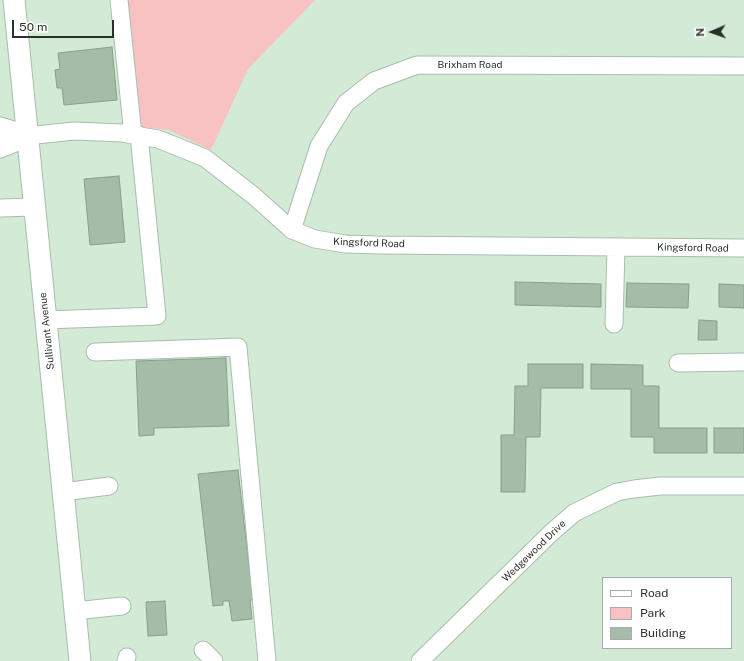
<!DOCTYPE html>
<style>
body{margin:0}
#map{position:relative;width:744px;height:661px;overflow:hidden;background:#d2ead6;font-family:"Public Sans",sans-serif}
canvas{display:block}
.legend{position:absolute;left:602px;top:577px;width:130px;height:72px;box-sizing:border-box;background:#fff;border:1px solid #a9adaa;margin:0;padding:5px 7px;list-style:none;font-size:12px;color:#29322a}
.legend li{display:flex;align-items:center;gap:8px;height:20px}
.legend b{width:20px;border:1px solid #a9adaa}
.north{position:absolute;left:692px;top:12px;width:40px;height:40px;-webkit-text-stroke:3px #fff;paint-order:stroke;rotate:268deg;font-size:11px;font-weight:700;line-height:16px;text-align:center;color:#29322a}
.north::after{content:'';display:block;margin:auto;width:14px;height:18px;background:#29322a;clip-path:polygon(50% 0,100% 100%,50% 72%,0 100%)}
.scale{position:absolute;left:12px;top:20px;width:102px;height:18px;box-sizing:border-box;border:2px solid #29322a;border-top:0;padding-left:5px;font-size:12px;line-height:14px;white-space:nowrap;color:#29322a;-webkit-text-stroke:3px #fff;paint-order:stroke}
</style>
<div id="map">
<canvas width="744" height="661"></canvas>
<ul class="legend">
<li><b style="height:5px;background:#fff"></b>Road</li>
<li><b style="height:11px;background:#f8c2c3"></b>Park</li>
<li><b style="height:11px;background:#a5bca9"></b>Building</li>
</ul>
<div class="north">N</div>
<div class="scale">50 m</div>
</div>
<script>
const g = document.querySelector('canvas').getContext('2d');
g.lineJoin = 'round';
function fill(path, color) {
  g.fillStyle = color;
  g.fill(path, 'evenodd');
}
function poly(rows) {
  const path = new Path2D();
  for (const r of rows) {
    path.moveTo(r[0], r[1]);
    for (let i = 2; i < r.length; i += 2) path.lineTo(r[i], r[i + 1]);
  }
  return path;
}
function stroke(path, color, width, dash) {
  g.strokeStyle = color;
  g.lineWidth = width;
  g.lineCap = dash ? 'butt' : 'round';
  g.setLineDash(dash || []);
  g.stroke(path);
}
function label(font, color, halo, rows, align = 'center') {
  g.font = font + ' "Public Sans",sans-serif';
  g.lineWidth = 3;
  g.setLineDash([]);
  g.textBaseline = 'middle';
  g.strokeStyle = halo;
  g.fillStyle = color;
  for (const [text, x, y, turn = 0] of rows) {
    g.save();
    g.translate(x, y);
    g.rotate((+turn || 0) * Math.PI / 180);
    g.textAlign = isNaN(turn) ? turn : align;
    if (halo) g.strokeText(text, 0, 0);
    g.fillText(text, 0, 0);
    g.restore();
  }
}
const green = poly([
 [111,0,315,0,248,69,211,150,169,130,123,125]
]);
const building = poly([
 [112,47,117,100,64,105,62,88,57,88,55,70,60,69,58,53,112,47],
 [119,176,125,242,90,245,84,179,119,176],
 [515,282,601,284,601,307,515,305,515,282],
 [627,283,689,284,688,308,626,307,627,283],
 [719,284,744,285,744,308,719,307,719,284],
 [699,320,717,321,717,340,698,340,699,320],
 [226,358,229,426,154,428,154,435,139,436,136,361,226,358],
 [528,364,583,364,583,388,541,388,540,437,526,437,525,492,501,492,501,435,514,435,515,386,528,386,528,364],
 [591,364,643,365,643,386,659,386,659,428,707,428,707,453,654,453,654,437,631,437,631,389,591,389,591,364],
 [714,428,744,428,744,453,714,453,714,428],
 [238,470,253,600,250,600,252,619,232,621,229,601,223,601,223,605,213,606,198,474,238,470],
 [165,601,167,635,148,636,146,602,165,601]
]);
const minor = poly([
 [119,0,133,135],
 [27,136,74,131,122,133,158,139,205,158,254,196,292,230,315,239,345,244,378,245,744,248],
 [0,208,34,207],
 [292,230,319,146,346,103,374,81,417,65,744,66],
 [45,320,157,316,139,135],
 [614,324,616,247],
 [95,352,238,347,267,661],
 [678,363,744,362],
 [63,492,109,486],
 [75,611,122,606],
 [203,650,214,661],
 [126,661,127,657],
 [420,661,552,532,574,513,617,492,634,489,660,486,744,486]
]);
const major = poly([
 [14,0,80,661],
 [0,128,27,136],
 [0,147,27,136]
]);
const streetNames = [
 ["Brixham Road",470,65],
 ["Kingsford Road",369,243,2],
 ["Kingsford Road",693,248,1],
 ["Sullivant Avenue",47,331,-96],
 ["Wedgewood Drive",534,551,-44]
];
fill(green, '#f8c2c3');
fill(building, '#a5bca9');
stroke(building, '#899f8d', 1);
stroke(minor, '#a7beac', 19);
stroke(major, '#a7beac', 23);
stroke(minor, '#fff', 17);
stroke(major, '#fff', 21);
label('10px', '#29322a', '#fff', streetNames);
</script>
